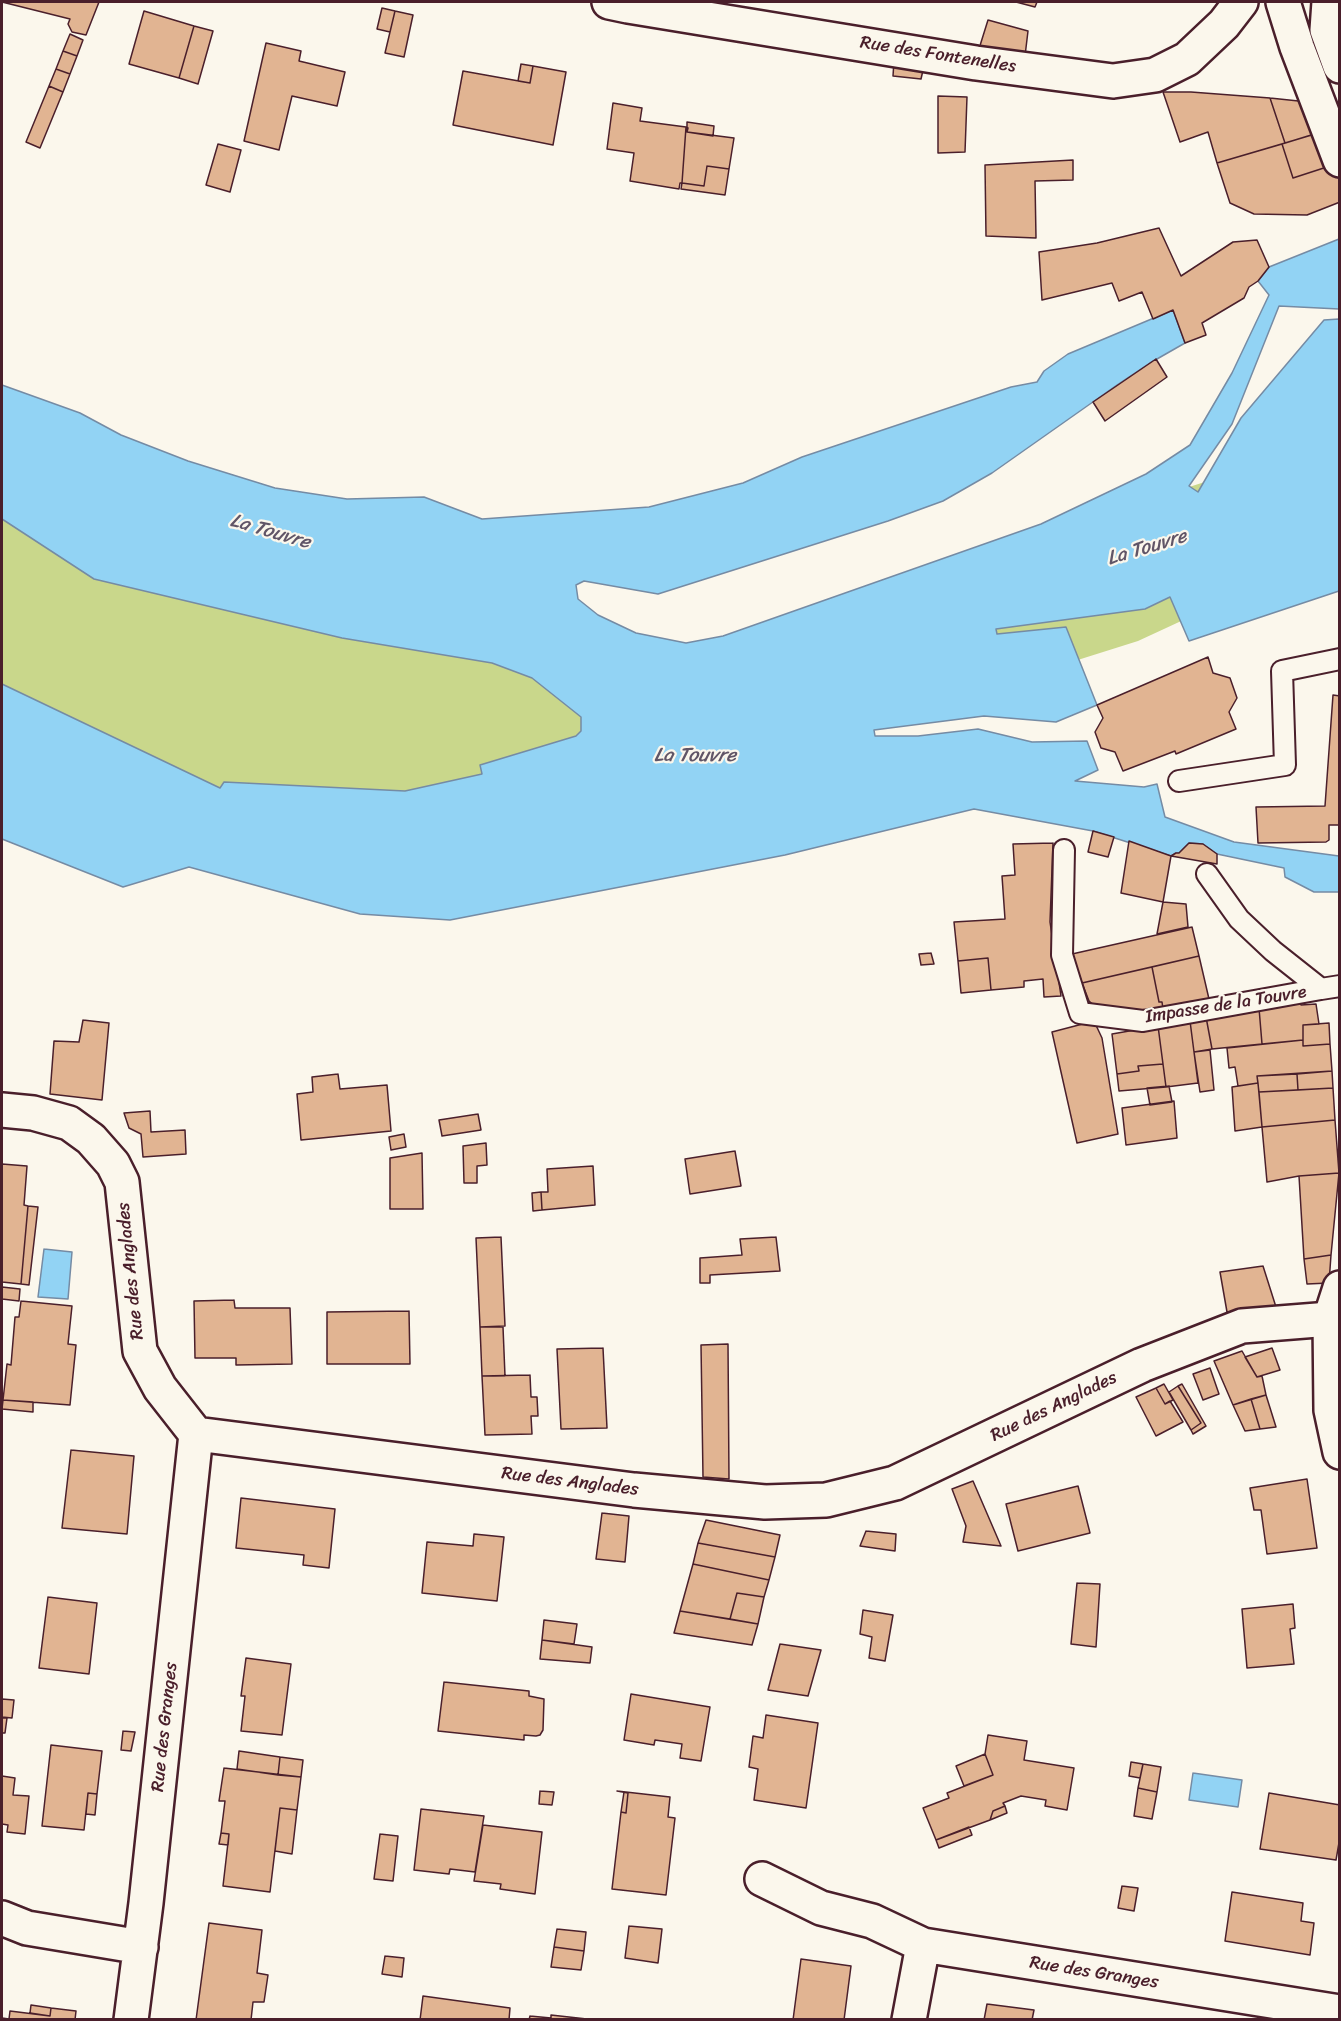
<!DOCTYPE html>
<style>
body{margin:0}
#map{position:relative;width:1341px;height:2021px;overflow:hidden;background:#fbf7ec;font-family:Sriracha,sans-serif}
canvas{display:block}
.frame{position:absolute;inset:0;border:3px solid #4a1f2b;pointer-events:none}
</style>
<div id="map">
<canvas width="1341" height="2021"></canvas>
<div class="frame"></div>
</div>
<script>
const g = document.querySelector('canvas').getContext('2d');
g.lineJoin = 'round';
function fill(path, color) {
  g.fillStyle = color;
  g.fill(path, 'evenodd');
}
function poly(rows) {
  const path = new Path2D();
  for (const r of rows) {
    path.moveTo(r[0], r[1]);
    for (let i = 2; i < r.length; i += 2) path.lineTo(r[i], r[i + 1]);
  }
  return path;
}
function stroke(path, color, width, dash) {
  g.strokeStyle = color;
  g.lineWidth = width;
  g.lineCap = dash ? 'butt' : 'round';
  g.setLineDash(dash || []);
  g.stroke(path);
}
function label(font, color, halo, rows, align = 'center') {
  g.font = font + ' Sriracha,sans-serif';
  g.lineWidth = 4.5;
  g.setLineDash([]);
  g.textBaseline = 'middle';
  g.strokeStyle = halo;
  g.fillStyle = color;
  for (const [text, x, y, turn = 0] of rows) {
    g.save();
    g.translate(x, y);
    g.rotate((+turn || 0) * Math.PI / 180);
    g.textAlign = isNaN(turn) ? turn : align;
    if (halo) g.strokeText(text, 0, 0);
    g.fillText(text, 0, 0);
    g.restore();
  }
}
const green = poly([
 [2,396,554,607,680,668,1161,496,1339,439,1339,548,1138,641,389,877,2,724]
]);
const water = poly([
 [1339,239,1339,309,1279,306,1232,424,1189,486,1198,492,1241,418,1324,320,1339,319,1339,591,1189,641,1170,597,1145,609,996,629,997,634,1066,627,1097,705,1056,722,984,716,874,730,875,736,918,736,978,729,1032,742,1087,741,1098,770,1075,781,1144,787,1157,784,1165,817,1234,842,1339,856,1339,892,1314,892,1285,877,1284,868,1217,854,1203,844,1189,843,1179,853,1176,853,1171,856,1093,831,974,809,785,855,450,920,360,914,189,867,123,887,2,839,2,684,220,788,224,782,405,791,482,774,480,765,576,736,581,731,581,717,532,678,492,663,342,638,94,579,2,519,2,385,80,413,121,435,188,461,275,488,347,499,424,497,482,519,649,507,743,483,802,457,1011,387,1037,382,1044,371,1068,354,1173,310,1185,343,1150,363,1117,385,992,473,943,501,888,521,658,594,584,581,576,585,578,599,598,615,636,633,686,643,723,636,1041,524,1146,474,1190,445,1232,373,1269,295,1258,281,1269,267,1339,239],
 [44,1249,72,1252,68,1299,38,1297,44,1249],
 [1193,1773,1242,1780,1238,1807,1189,1800,1193,1773]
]);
const building = poly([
 [2,2,99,2,86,35,72,32,68,24,70,19,2,2],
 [1016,2,1037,2,1035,7,1016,2],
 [382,8,395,11,390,32,377,29,382,8],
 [144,11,194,26,179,78,129,64,144,11],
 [395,11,413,15,404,57,385,53,395,11],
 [988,20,1028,31,1025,56,978,52,988,20],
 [194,26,213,31,198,84,179,78,194,26],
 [70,34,83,40,77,56,63,51,70,34],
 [266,43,301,51,299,61,345,72,337,106,292,96,279,150,244,141,266,43],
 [63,51,77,56,70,74,56,69,63,51],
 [894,61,924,66,921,79,893,76,894,61],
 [521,64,533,66,530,83,518,81,521,64],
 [533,66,566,72,553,145,453,125,463,71,530,83,533,66],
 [56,69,70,74,63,92,49,86,56,69],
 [49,86,63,92,40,148,26,142,49,86],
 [1163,92,1191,92,1270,98,1285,143,1217,163,1208,132,1180,142,1163,92],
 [938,96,967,97,965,152,938,153,938,96],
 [1270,98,1308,102,1315,134,1285,143,1270,98],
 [613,103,642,108,640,121,686,127,682,183,680,183,679,189,630,181,634,153,607,149,613,103],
 [687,122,714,126,713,136,687,132,687,122],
 [686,127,688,128,687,132,734,138,729,169,707,166,704,186,682,183,686,127],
 [1321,132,1333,165,1293,178,1282,144,1321,132],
 [218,144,241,150,230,192,206,185,218,144],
 [1282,144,1293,178,1333,165,1340,182,1340,202,1307,215,1254,214,1230,203,1217,163,1282,144],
 [1073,160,1073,180,1035,181,1036,238,986,236,985,165,1073,160],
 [707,166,729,169,725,195,681,189,682,183,704,186,707,166],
 [1159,228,1181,276,1233,242,1257,240,1269,267,1258,281,1249,287,1244,298,1202,323,1206,335,1185,343,1173,310,1153,319,1142,292,1119,301,1112,283,1042,300,1039,252,1097,243,1159,228],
 [1156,359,1167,377,1105,421,1093,402,1156,359],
 [1208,657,1213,673,1230,678,1237,698,1229,712,1236,729,1176,754,1175,751,1123,771,1115,752,1101,748,1095,732,1103,718,1097,705,1208,657],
 [1333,695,1340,696,1340,825,1329,825,1329,840,1326,842,1258,843,1256,807,1325,806,1333,695],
 [1093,831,1114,837,1108,857,1088,852,1093,831],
 [1129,841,1171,856,1163,902,1121,893,1129,841],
 [1053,843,1050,922,1061,996,1044,997,1043,979,1024,981,1024,987,991,990,988,958,958,961,954,922,1005,919,1002,876,1015,875,1013,844,1053,843],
 [1189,843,1203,844,1217,854,1217,864,1171,856,1176,853,1179,853,1189,843],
 [1163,902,1186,904,1188,927,1157,934,1163,902],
 [1192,927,1199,956,1082,983,1072,954,1192,927],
 [931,953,934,964,921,965,919,954,931,953],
 [1199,956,1209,999,1163,1009,1162,1002,1159,1002,1152,967,1199,956],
 [988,958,991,990,961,993,958,961,988,958],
 [1152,967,1159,1002,1162,1002,1163,1009,1126,1014,1097,1008,1089,1001,1082,983,1152,967],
 [1300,1003,1301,1005,1316,1004,1319,1024,1303,1025,1303,1040,1262,1044,1259,1008,1300,1003],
 [1259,1008,1262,1044,1212,1049,1206,1017,1259,1008],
 [1206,1017,1212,1049,1194,1052,1190,1021,1206,1017],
 [83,1020,109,1023,102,1100,50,1094,54,1041,79,1042,83,1020],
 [1094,1021,1102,1038,1118,1134,1077,1143,1052,1032,1094,1021],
 [1190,1021,1198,1083,1166,1087,1158,1026,1190,1021],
 [1329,1023,1330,1044,1303,1046,1303,1025,1329,1023],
 [1158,1026,1163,1064,1138,1066,1139,1071,1117,1074,1112,1034,1158,1026],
 [1303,1040,1303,1046,1330,1044,1332,1071,1257,1076,1258,1083,1238,1086,1235,1067,1229,1068,1227,1048,1303,1040],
 [1210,1050,1214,1090,1200,1092,1194,1052,1210,1050],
 [1163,1064,1166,1087,1119,1091,1117,1074,1139,1071,1138,1066,1163,1064],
 [1332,1071,1333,1088,1298,1090,1297,1074,1332,1071],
 [338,1074,340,1089,387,1085,391,1131,301,1140,297,1094,313,1092,312,1077,338,1074],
 [1297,1074,1298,1090,1259,1092,1257,1076,1297,1074],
 [1258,1083,1262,1127,1235,1131,1232,1087,1258,1083],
 [1169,1086,1172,1102,1150,1105,1147,1088,1169,1086],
 [1333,1088,1335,1120,1262,1127,1259,1092,1333,1088],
 [1174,1101,1177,1138,1126,1145,1122,1108,1174,1101],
 [150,1111,151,1132,185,1130,186,1154,143,1157,141,1134,129,1128,124,1113,150,1111],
 [478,1114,481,1130,442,1136,439,1120,478,1114],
 [1335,1120,1339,1173,1299,1176,1267,1182,1262,1127,1335,1120],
 [404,1134,406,1147,391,1150,389,1137,404,1134],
 [486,1143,487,1165,477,1166,477,1183,464,1183,463,1146,486,1143],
 [735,1151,741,1186,690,1194,685,1159,735,1151],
 [422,1153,423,1209,390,1209,390,1158,422,1153],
 [2,1164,27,1166,24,1205,28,1206,21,1284,2,1282,2,1164],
 [593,1166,595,1205,542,1210,541,1192,548,1192,547,1169,593,1166],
 [1339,1173,1331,1255,1304,1259,1299,1176,1339,1173],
 [541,1192,542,1210,533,1211,532,1193,541,1192],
 [28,1206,38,1207,29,1285,21,1284,28,1206],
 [501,1237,505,1326,480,1327,476,1238,501,1237],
 [776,1237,780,1271,710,1275,710,1283,700,1283,700,1258,742,1255,740,1239,776,1237],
 [1331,1255,1329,1283,1307,1284,1304,1259,1331,1255],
 [1263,1266,1276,1307,1227,1312,1220,1272,1263,1266],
 [2,1287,20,1289,19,1301,2,1299,2,1287],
 [234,1300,235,1308,290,1308,292,1364,236,1365,236,1358,195,1358,194,1301,234,1300],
 [21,1301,72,1306,68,1344,76,1345,70,1405,3,1400,7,1364,11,1365,15,1317,19,1317,21,1301],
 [409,1311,410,1364,327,1364,327,1312,409,1311],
 [480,1327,503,1327,505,1376,482,1376,480,1327],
 [728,1344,729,1479,703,1477,701,1345,728,1344],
 [603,1348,607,1428,561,1429,557,1349,603,1348],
 [1272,1348,1280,1370,1257,1377,1245,1357,1272,1348],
 [1242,1351,1257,1377,1262,1376,1266,1395,1233,1405,1214,1361,1242,1351],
 [1210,1368,1219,1394,1203,1400,1193,1374,1210,1368],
 [530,1375,531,1397,537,1397,538,1416,531,1416,532,1434,485,1435,482,1376,530,1375],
 [1164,1384,1173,1400,1165,1404,1156,1388,1164,1384],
 [1182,1384,1206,1426,1193,1434,1191,1430,1201,1423,1178,1386,1182,1384],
 [1178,1386,1201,1423,1191,1430,1169,1392,1178,1386],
 [1156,1388,1165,1404,1170,1401,1183,1422,1156,1436,1136,1397,1156,1388],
 [1266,1395,1276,1427,1260,1429,1251,1399,1266,1395],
 [1251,1399,1260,1429,1245,1431,1233,1405,1251,1399],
 [3,1400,33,1402,33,1412,2,1409,3,1400],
 [71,1450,134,1456,127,1534,62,1528,71,1450],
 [1307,1479,1317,1548,1267,1554,1261,1510,1254,1510,1250,1488,1307,1479],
 [973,1481,1001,1546,963,1542,966,1526,952,1489,973,1481],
 [1078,1486,1090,1533,1018,1551,1006,1504,1078,1486],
 [241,1498,335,1509,329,1568,303,1565,304,1555,236,1548,241,1498],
 [602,1513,629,1516,625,1562,596,1559,602,1513],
 [706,1520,780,1535,775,1557,698,1543,706,1520],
 [866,1531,896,1534,895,1551,860,1546,866,1531],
 [474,1534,504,1537,497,1601,422,1593,427,1542,473,1546,474,1534],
 [698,1543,775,1557,769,1580,693,1564,698,1543],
 [693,1564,769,1580,764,1597,737,1593,730,1619,680,1611,693,1564],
 [1077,1583,1100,1584,1096,1647,1071,1644,1077,1583],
 [737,1593,764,1597,758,1624,730,1619,737,1593],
 [48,1597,97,1603,89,1674,39,1668,48,1597],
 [1293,1604,1295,1628,1290,1629,1294,1664,1247,1668,1242,1609,1293,1604],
 [863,1610,893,1615,885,1661,869,1658,872,1637,860,1634,863,1610],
 [680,1611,758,1624,752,1645,674,1633,680,1611],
 [544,1620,577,1624,574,1644,542,1640,544,1620],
 [542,1640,592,1647,590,1663,540,1659,542,1640],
 [780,1644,821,1650,808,1696,768,1690,780,1644],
 [246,1658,291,1664,282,1735,241,1731,245,1696,241,1696,246,1658],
 [444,1682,529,1691,529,1696,544,1699,543,1730,540,1735,536,1736,524,1735,524,1740,438,1731,444,1682],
 [631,1694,710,1707,701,1761,680,1758,682,1744,655,1740,654,1745,624,1740,631,1694],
 [2,1699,14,1700,12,1718,2,1717,2,1699],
 [766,1715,818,1723,806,1808,754,1800,758,1769,749,1767,753,1736,763,1738,766,1715],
 [2,1718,7,1718,5,1733,2,1733,2,1718],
 [123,1731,135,1732,131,1751,121,1750,123,1731],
 [988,1735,1027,1741,1024,1760,1074,1768,1067,1810,1045,1806,1046,1800,1021,1796,1003,1803,1005,1806,993,1811,990,1820,936,1840,923,1808,949,1798,947,1793,993,1775,985,1754,988,1735],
 [51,1745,102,1751,97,1794,88,1793,84,1830,42,1826,51,1745],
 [239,1751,280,1757,278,1775,237,1769,239,1751],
 [985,1754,993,1775,964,1786,956,1766,985,1754],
 [280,1757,303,1760,301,1777,278,1775,280,1757],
 [1131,1762,1143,1764,1140,1778,1129,1776,1131,1762],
 [1143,1764,1161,1767,1157,1792,1138,1788,1143,1764],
 [224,1768,301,1777,297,1810,280,1808,270,1892,223,1886,229,1834,221,1833,225,1801,219,1801,224,1768],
 [2,1776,15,1778,13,1795,29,1796,25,1834,7,1832,8,1825,2,1824,2,1776],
 [1138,1788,1157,1792,1152,1819,1134,1816,1138,1788],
 [540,1791,554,1792,552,1805,539,1804,540,1791],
 [617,1791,670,1797,668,1817,675,1818,666,1895,612,1889,621,1812,626,1813,628,1793,617,1791],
 [624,1792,628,1793,626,1813,621,1812,624,1792],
 [88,1793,97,1794,95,1815,86,1814,88,1793],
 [1269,1793,1340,1805,1340,1837,1336,1860,1260,1849,1269,1793],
 [1005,1806,1007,1813,990,1820,993,1811,1005,1806],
 [280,1808,297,1810,292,1854,275,1851,280,1808],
 [421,1809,484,1816,475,1872,450,1869,449,1874,414,1870,421,1809],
 [483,1825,542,1832,535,1894,500,1889,501,1884,474,1881,483,1825],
 [969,1827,972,1835,939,1848,936,1840,969,1827],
 [221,1833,229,1834,228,1845,219,1844,221,1833],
 [380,1834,398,1836,393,1881,374,1879,380,1834],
 [1122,1886,1138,1888,1134,1911,1118,1908,1122,1886],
 [1232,1892,1303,1903,1301,1921,1314,1923,1310,1955,1225,1941,1232,1892],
 [209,1923,262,1930,257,1973,268,1975,264,2002,253,2002,251,2020,196,2020,209,1923],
 [629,1926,662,1929,658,1963,625,1958,629,1926],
 [557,1929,586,1932,584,1951,554,1947,557,1929],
 [554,1947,584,1951,581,1970,551,1967,554,1947],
 [385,1956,404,1958,402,1977,382,1974,385,1956],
 [801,1959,851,1966,844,2020,793,2020,801,1959],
 [423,1996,510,2008,509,2020,420,2020,423,1996],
 [987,2004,1034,2010,1032,2020,984,2020,987,2004],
 [31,2005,51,2008,50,2016,30,2013,31,2005],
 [51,2008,76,2011,75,2020,2,2020,2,2018,9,2019,10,2011,50,2016,51,2008],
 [551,2015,596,2020,551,2020,551,2015],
 [530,2016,551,2018,551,2020,529,2020,530,2016]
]);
const service = poly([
 [1179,781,1285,765,1282,671,1340,659],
 [1064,850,1062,955,1080,1013,1143,1021,1321,989],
 [1207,874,1239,919,1273,951,1321,989,1340,986]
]);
const minor = poly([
 [609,2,628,6,976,63,1113,81,1155,75,1187,59,1224,24,1241,2],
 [2,1110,33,1113,69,1123,91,1139,113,1164,122,1182,140,1351,160,1388,196,1434,634,1490,765,1502,826,1500,895,1483,1142,1365,1242,1326,1330,1319],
 [762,1879,821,1908,872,1921,923,1945,1340,2012],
 [2,1918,27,1928,141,1947],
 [131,2020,146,1903,196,1434],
 [909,2020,923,1945]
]);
const tertiary = poly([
 [1340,1288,1330,1319,1331,1410,1340,1452]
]);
const secondary = poly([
 [1283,2,1297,47,1340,160],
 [1329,2,1327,30,1340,66]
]);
const streetNames = [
 ["Rue des Fontenelles",938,55,9],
 ["Impasse de la Touvre",1226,1005,-9],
 ["Rue des Anglades",131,1271,-96],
 ["Rue des Anglades",1054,1407,-26],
 ["Rue des Anglades",570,1482,7],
 ["Rue des Granges",165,1727,-84],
 ["Rue des Granges",1094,1973,9]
];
const waterNames = [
 ["La Touvre",270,532,16],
 ["La Touvre",1147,548,-17],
 ["La Touvre",695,756]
];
fill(green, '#c9d78b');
fill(water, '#92d3f4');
stroke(water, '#758ba4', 1.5);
fill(building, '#e1b492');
stroke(building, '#4a1f2b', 1.5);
stroke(service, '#4a1f2b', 24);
stroke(minor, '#4a1f2b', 38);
stroke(tertiary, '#4a1f2b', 38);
stroke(secondary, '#4a1f2b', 38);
stroke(service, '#fbf7ec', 20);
stroke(minor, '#fbf7ec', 33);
stroke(tertiary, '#fbf7ec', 33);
stroke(secondary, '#fbf7ec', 33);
label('18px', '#4a1f2b', '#fbf7ec', streetNames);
label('italic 20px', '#605567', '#fbf7ec', waterNames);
</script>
